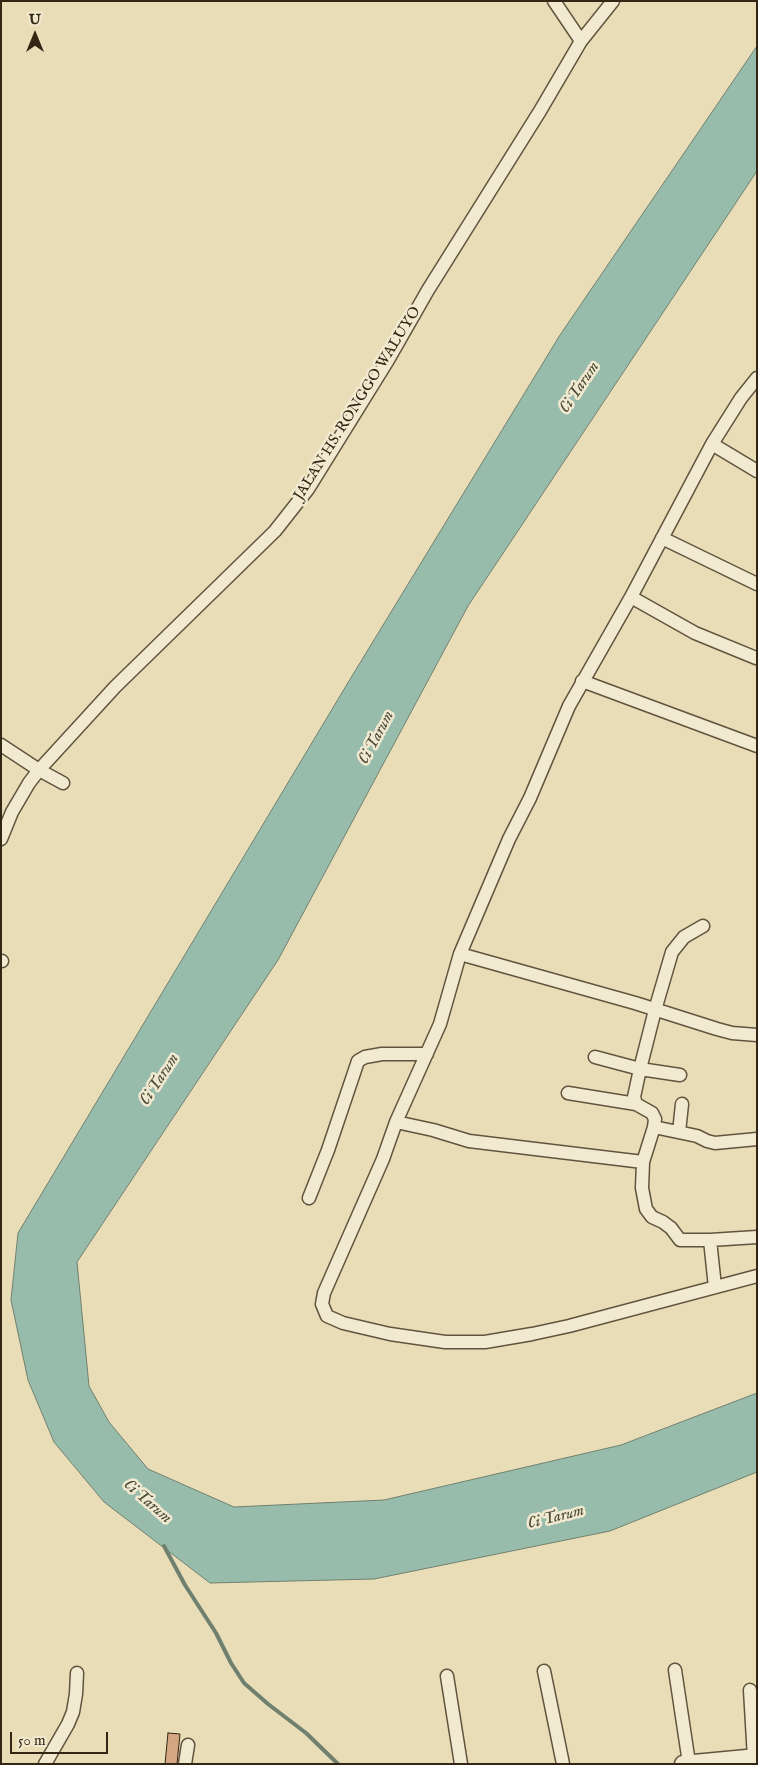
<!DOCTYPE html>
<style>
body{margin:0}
#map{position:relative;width:758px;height:1765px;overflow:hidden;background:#e9ddb7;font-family:"IM FELL English",serif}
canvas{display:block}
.frame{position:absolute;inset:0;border:2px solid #332615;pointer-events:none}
.north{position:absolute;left:10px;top:10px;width:50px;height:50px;-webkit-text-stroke:4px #f1e9d0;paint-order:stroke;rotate:0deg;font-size:14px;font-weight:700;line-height:20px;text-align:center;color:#332615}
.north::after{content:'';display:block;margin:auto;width:18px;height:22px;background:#332615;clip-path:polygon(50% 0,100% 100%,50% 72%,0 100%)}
.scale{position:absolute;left:10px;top:1732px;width:98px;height:22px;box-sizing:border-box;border:2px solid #332615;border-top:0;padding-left:6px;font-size:15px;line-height:18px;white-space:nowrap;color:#332615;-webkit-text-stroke:4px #f1e9d0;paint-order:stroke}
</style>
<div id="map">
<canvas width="758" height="1765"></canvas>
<div class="frame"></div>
<div class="north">U</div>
<div class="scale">50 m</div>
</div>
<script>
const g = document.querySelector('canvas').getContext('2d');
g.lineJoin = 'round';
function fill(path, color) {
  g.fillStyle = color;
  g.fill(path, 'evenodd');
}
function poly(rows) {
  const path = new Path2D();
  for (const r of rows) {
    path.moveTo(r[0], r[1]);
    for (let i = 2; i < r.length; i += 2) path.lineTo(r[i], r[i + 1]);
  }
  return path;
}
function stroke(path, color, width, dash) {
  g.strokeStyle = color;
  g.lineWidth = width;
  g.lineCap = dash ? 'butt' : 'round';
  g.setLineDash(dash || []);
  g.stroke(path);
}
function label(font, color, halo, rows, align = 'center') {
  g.font = font + ' "IM FELL English",serif';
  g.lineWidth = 5;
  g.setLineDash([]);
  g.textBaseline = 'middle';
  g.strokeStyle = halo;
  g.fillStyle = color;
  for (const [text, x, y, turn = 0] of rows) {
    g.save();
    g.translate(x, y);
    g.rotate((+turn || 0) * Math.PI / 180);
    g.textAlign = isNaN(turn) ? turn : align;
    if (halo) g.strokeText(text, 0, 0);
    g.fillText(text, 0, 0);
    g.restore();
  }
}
const water = poly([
 [757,46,757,171,468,606,278,960,77,1262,89,1386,109,1422,148,1469,234,1507,384,1500,621,1445,757,1393,757,1472,610,1531,374,1579,210,1583,104,1502,54,1442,28,1380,11,1300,18,1233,352,676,560,335,757,46]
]);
const stream = poly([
 [164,1546,185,1585,216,1633,231,1663,244,1683,268,1704,306,1733,338,1764]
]);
const building = poly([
 [168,1733,180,1734,177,1764,165,1764,168,1733]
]);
const minor = poly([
 [554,1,581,41],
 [757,378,741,398,712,444,631,597,569,706,530,798,509,839,460,954,440,1024,396,1122,383,1159,324,1293,322,1304,327,1316,343,1323,390,1334,445,1342,485,1342,532,1334,569,1326,757,1276],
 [712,444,757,471],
 [662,538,757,584],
 [631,597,695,633,756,658],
 [582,681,757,746],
 [1,745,39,770,63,783],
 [1,839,12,812,29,783,39,770,115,687,275,531,308,489,388,360,428,290,540,111,581,41,613,1],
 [460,954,635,1003,717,1029,732,1033,757,1035],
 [1,961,2,961],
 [595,1057,640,1069,680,1075],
 [568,1093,636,1104,652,1113,655,1119,654,1127,643,1162,642,1188,646,1209,652,1217,663,1222,671,1228,680,1240,710,1240,757,1237],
 [636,1104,634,1097,640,1069,655,1010,672,952,684,937,703,926],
 [396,1122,433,1130,469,1141,643,1162],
 [654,1127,697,1136,707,1141,715,1143,757,1139],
 [679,1132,682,1104],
 [309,1198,328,1150,358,1061,365,1057,382,1054,427,1054],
 [710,1240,715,1287],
 [675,1670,689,1763],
 [544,1671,563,1764],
 [447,1676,461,1764],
 [750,1690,754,1758],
 [45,1764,68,1724,73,1712,76,1694,77,1673],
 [185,1764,188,1745]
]);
const tertiary = poly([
 [683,1764,757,1757]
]);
const streetNames = [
 ["JALAN HS. RONGGO WALUYO",358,404,-58]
];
const waterNames = [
 ["Ci Tarum",580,388,-56],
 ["Ci Tarum",377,738,-62],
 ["Ci Tarum",160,1080,-57],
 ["Ci Tarum",147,1502,41],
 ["Ci Tarum",556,1518,-14]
];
fill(water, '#98bcab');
stroke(water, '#70806f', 1);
stroke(stream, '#70806f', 4);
fill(building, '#d4a780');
stroke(building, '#332615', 1);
stroke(minor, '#60543e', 15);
stroke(tertiary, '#60543e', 19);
stroke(minor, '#f1e9d0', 12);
stroke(tertiary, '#f1e9d0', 16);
label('15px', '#332615', '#f1e9d0', streetNames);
label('italic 16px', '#4c4c3a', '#f1e9d0', waterNames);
</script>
